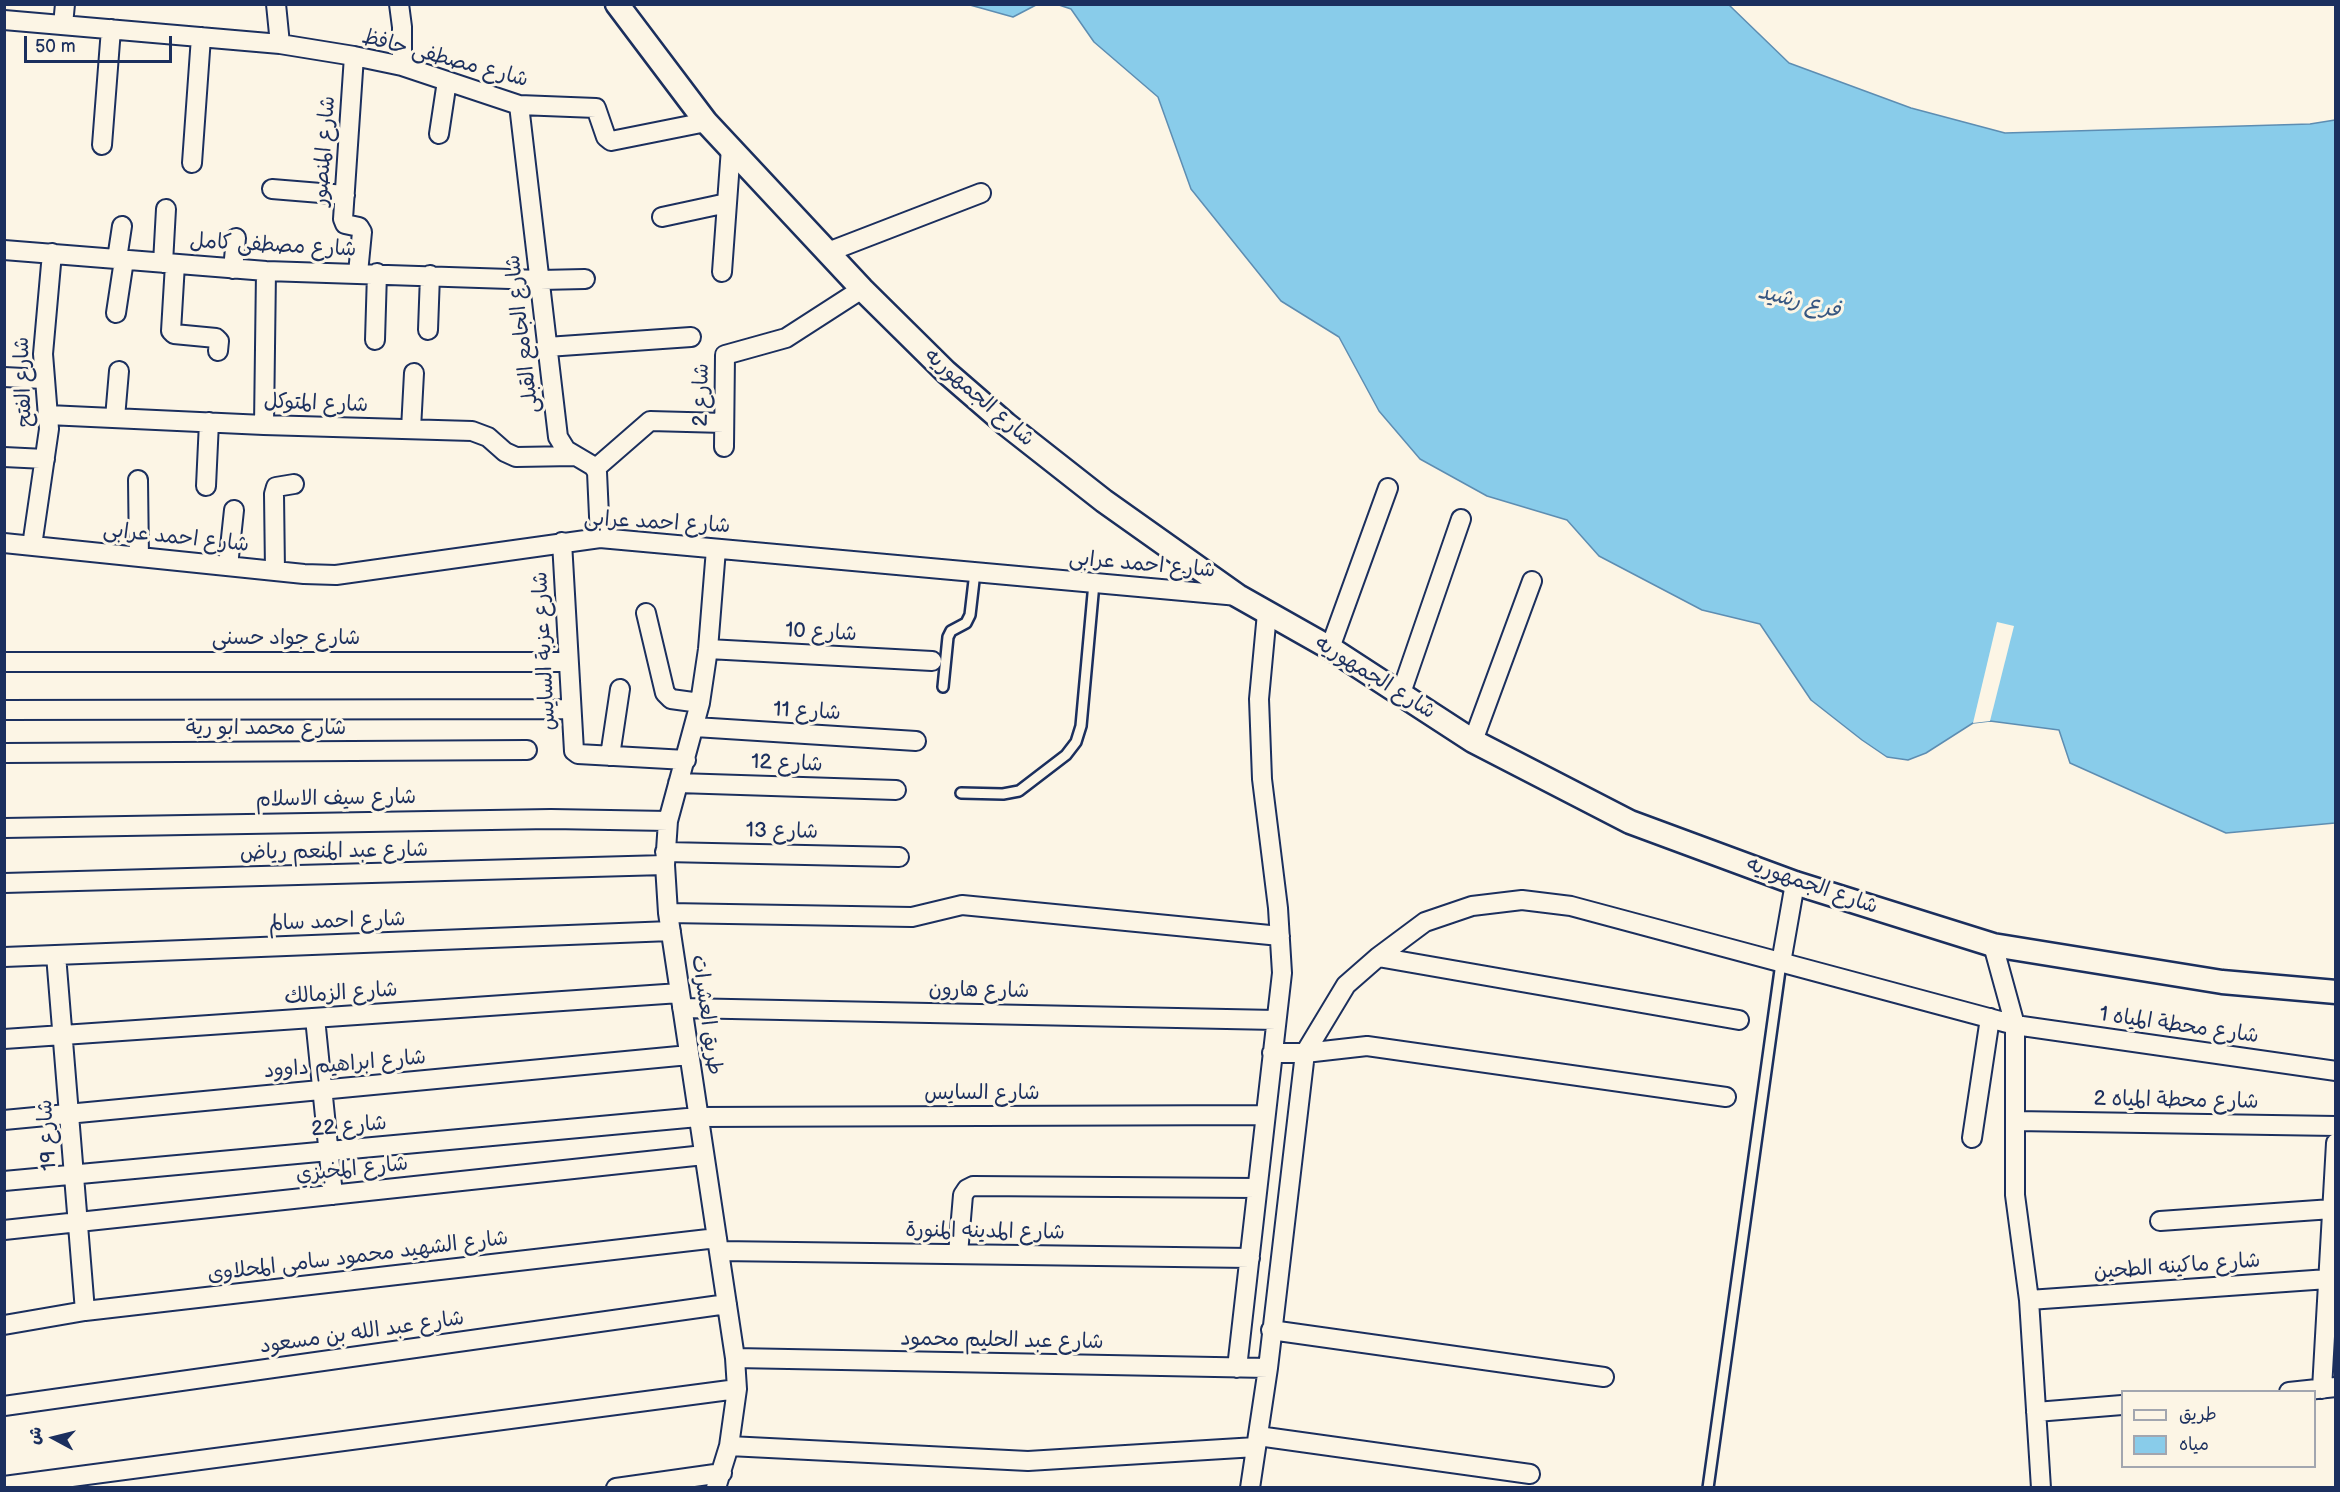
<!DOCTYPE html>
<meta charset="utf-8">
<style>
body{margin:0}
#map{position:relative;width:2340px;height:1492px;overflow:hidden;background:#fcf5e5;font-family:"Balsamiq Sans","Playpen Sans Arabic",sans-serif}
canvas{display:block}
.frame{position:absolute;inset:0;border:6px solid #1b2f5e;pointer-events:none}
.legend{position:absolute;left:2121px;top:1390px;width:195px;height:78px;box-sizing:border-box;background:#fcf5e5;border:2px solid #a2a6af;margin:0;padding:8px 10px;list-style:none;font-size:18px;color:#1b2f5e}
.legend li{display:flex;align-items:center;gap:12px;height:30px}
.legend b{width:30px;border:2px solid #a2a6af}
.north{position:absolute;left:24px;top:1408px;width:60px;height:60px;-webkit-text-stroke:4px #fcf5e5;paint-order:stroke;rotate:277deg;font-size:16px;font-weight:700;line-height:24px;text-align:center;color:#1b2f5e}
.north::after{content:'';display:block;margin:auto;width:21px;height:27px;background:#1b2f5e;clip-path:polygon(50% 0,100% 100%,50% 72%,0 100%)}
.scale{position:absolute;left:24px;top:36px;width:148px;height:27px;box-sizing:border-box;border:3px solid #1b2f5e;border-top:0;padding-left:8px;font-size:18px;line-height:21px;white-space:nowrap;color:#1b2f5e;-webkit-text-stroke:4px #fcf5e5;paint-order:stroke}
</style>
<div id="map">
<canvas width="2340" height="1492"></canvas>
<div class="frame"></div>
<ul class="legend">
<li><b style="height:8px;background:#fcf5e5"></b>طريق</li>
<li><b style="height:16px;background:#89ccea"></b>مياه</li>
</ul>
<div class="north">ش</div>
<div class="scale">50 m</div>
</div>
<script>
const g = document.querySelector('canvas').getContext('2d');
g.lineJoin = 'round';
function fill(path, color) {
  g.fillStyle = color;
  g.fill(path, 'evenodd');
}
function poly(rows) {
  const path = new Path2D();
  for (const r of rows) {
    path.moveTo(r[0], r[1]);
    for (let i = 2; i < r.length; i += 2) path.lineTo(r[i], r[i + 1]);
  }
  return path;
}
function stroke(path, color, width, dash) {
  g.strokeStyle = color;
  g.lineWidth = width;
  g.lineCap = dash ? 'butt' : 'round';
  g.setLineDash(dash || []);
  g.stroke(path);
}
function label(font, color, halo, rows, align = 'center') {
  g.font = font + ' "Balsamiq Sans","Playpen Sans Arabic",sans-serif';
  g.lineWidth = 6;
  g.setLineDash([]);
  g.textBaseline = 'middle';
  g.strokeStyle = halo;
  g.fillStyle = color;
  for (const [text, x, y, turn = 0] of rows) {
    g.save();
    g.translate(x, y);
    g.rotate((+turn || 0) * Math.PI / 180);
    g.textAlign = isNaN(turn) ? turn : align;
    if (halo) g.strokeText(text, 0, 0);
    g.fillText(text, 0, 0);
    g.restore();
  }
}
const water = poly([
 [970,5,1036,4,1036,5,1013,17,970,5],
 [1059,5,1729,5,1789,63,1911,108,2005,133,2310,124,2335,120,2335,823,2226,833,2070,763,2059,730,1990,721,1973,723,1926,753,1908,760,1887,757,1862,740,1811,700,1760,624,1702,610,1599,556,1567,520,1487,496,1420,459,1379,411,1339,337,1281,301,1191,189,1158,97,1094,42,1071,9,1059,5]
]);
const pier = poly([
 [1997,622,2014,626,1990,721,1973,723]
]);
const service = poly([
 [943,687,948,637,951,631,966,623,970,615,975,572],
 [961,793,1003,794,1019,791,1066,755,1076,742,1081,726,1094,583],
 [1708,1488,1781,963]
]);
const minor = poly([
 [276,4,280,44],
 [399,4,402,27,402,66],
 [4,20,280,44,354,56,402,66,519,105,596,108,606,137,611,141,706,122],
 [63,25,65,4],
 [354,56,343,219,345,224,359,227,362,232,358,273],
 [519,105,558,437,566,450,593,466,597,472,600,538],
 [439,134,447,81],
 [102,145,111,29],
 [192,163,201,37],
 [272,189,345,195],
 [662,217,727,203],
 [4,250,266,271,540,280,585,279],
 [828,252,981,193],
 [117,259,122,226],
 [163,263,166,209],
 [175,264,171,331,174,334,216,338,219,341,218,351],
 [233,269,236,238],
 [722,272,731,148],
 [116,313,124,260],
 [428,330,430,275],
 [375,340,377,273],
 [547,347,691,337],
 [4,377,43,379],
 [48,415,264,425,472,431,488,437,505,452,516,457,574,456],
 [115,418,119,371],
 [264,425,266,271],
 [411,429,414,373],
 [724,447,725,355,786,338,862,289],
 [4,457,45,459],
 [596,468,650,421,724,423],
 [138,480,139,557],
 [206,486,209,422],
 [562,542,574,751,578,754,686,760],
 [4,543,304,574,336,575,600,538,1238,596],
 [32,546,49,429,43,354,52,253],
 [228,566,234,510],
 [275,571,274,494,276,487,294,484],
 [646,613,665,693,671,699,700,703],
 [1330,648,1388,488],
 [708,649,932,661],
 [4,662,568,662],
 [1401,693,1461,519],
 [4,710,571,709],
 [695,727,916,741],
 [1473,741,1532,581],
 [4,753,527,750],
 [610,756,620,689],
 [678,783,896,790],
 [4,828,551,819,668,821],
 [665,852,899,857],
 [4,883,665,865],
 [668,913,912,917,962,905,1280,936],
 [1993,945,2015,1025,2015,1195,2029,1300,2041,1488],
 [56,955,85,1311],
 [4,957,671,931],
 [1378,957,1739,1020],
 [1781,963,1795,883],
 [682,1008,1276,1020],
 [315,1018,333,1195],
 [4,1039,680,993],
 [1272,1053,1305,1053,1367,1046,1726,1097],
 [4,1120,689,1055],
 [2015,1121,2336,1126],
 [1972,1138,1990,1018],
 [4,1181,698,1117,1265,1115],
 [2160,1221,2332,1209],
 [4,1230,704,1155],
 [719,1251,1250,1258],
 [958,1254,963,1195,967,1189,973,1186,1257,1188],
 [2029,1300,2328,1279],
 [4,1325,85,1311,717,1238],
 [1271,1330,1604,1377],
 [735,1358,1268,1368],
 [1237,1368,1282,973,1278,908,1262,779,1259,699,1267,613],
 [2322,1389,2336,1143],
 [2289,1392,2336,1387],
 [4,1406,727,1304],
 [2036,1412,2122,1405],
 [1258,1436,1530,1474],
 [729,1446,1028,1461,1256,1447],
 [4,1486,737,1389],
 [616,1488,722,1473],
 [716,1488,729,1446,737,1389,735,1358,668,913,665,865,668,821,700,703,708,649,716,549],
 [1250,1488,1268,1368,1305,1053,1346,985,1378,957,1425,922,1472,906,1522,900,1571,906,2015,1025,2336,1071]
]);
const tertiary = poly([
 [617,4,706,122,862,289,946,372,1006,424,1104,501,1238,596,1330,648,1473,741,1630,822,1795,883,1993,945,2222,982,2336,992]
]);
const streetNames = [
 ["شارع مصطفى حافظ",445,59,15],
 ["شارع المنصور",325,151,-86],
 ["شارع مصطفى كامل",273,246,3],
 ["شارع الجامع القبلى",523,334,-97],
 ["شارع الفتح",24,382,-92],
 ["شارع 2",702,395,-89],
 ["شارع الجمهوريه",979,398,41],
 ["شارع المتوكل",316,404,2],
 ["شارع احمد عرابى",657,523,3],
 ["شارع احمد عرابى",176,538,6],
 ["شارع احمد عرابى",1142,565,5],
 ["شارع 10",821,633,3],
 ["شارع جواد حسنى",286,639],
 ["شارع عزبة السايس",545,651,-93],
 ["شارع الجمهوريه",1375,678,32],
 ["شارع 11",807,712,3],
 ["شارع محمد ابو رية",266,729],
 ["شارع 12",787,764,2],
 ["شارع سيف الاسلام",336,799,-1],
 ["شارع 13",782,832,1],
 ["شارع عبد المنعم رياض",334,852,-1],
 ["شارع الجمهوريه",1812,886,19],
 ["شارع احمد سالم",337,922,-2],
 ["شارع هارون",979,991,1],
 ["شارع الزمالك",341,994,-4],
 ["طريق العشرات",706,1015,82],
 ["شارع محطة المياه 1",2179,1026,8],
 ["شارع ابراهيم داوود",345,1065,-5],
 ["شارع السايس",982,1094],
 ["شارع محطة المياه 2",2176,1101,1],
 ["شارع 22",349,1127,-5],
 ["شارع 19",48,1135,-94],
 ["شارع المخبزي",352,1170,-6],
 ["شارع المدينه المنورة",985,1232,1],
 ["شارع الشهيد محمود سامى المحلاوى",358,1257,-7],
 ["شارع ماكينه الطحين",2177,1267,-4],
 ["شارع عبد الله بن مسعود",362,1333,-8],
 ["شارع عبد الحليم محمود",1002,1341,1]
];
const waterNames = [
 ["فرع رشيد",1799,302,14]
];
fill(water, '#89ccea');
stroke(water, '#5d8db2', 1.5);
fill(pier, '#fcf5e5');
stroke(service, '#1b2f5e', 14);
stroke(minor, '#1b2f5e', 22);
stroke(tertiary, '#1b2f5e', 27);
stroke(service, '#fcf5e5', 9);
stroke(minor, '#fcf5e5', 18);
stroke(tertiary, '#fcf5e5', 22);
label('21px', '#1b2f5e', '#fcf5e5', streetNames);
label('italic 22px', '#365681', '#fcf5e5', waterNames);
</script>
